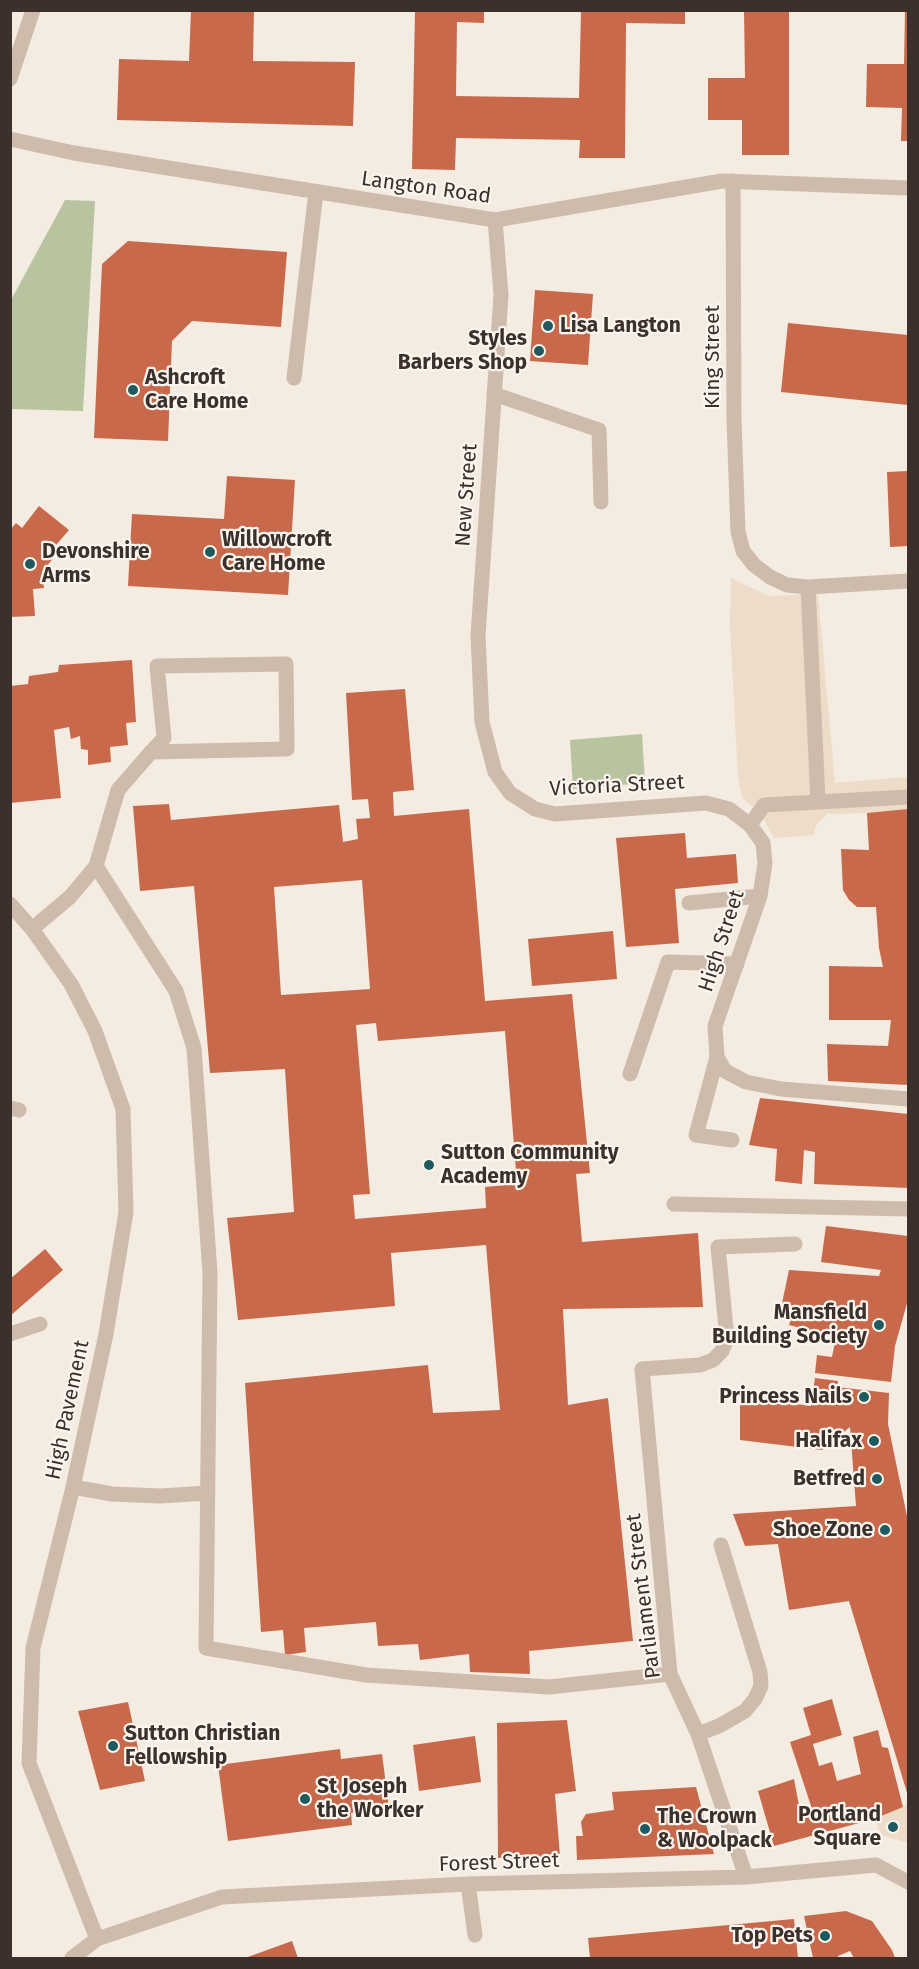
<!DOCTYPE html>
<style>
body{margin:0}
#map{position:relative;width:919px;height:1969px;overflow:hidden;background:#f4ebe1;font-family:"Fira Sans",sans-serif}
canvas{display:block}
.frame{position:absolute;inset:0;border:12px solid #3b302b;pointer-events:none}
</style>
<div id="map">
<canvas width="919" height="1969"></canvas>
<div class="frame"></div>
</div>
<script>
const g = document.querySelector('canvas').getContext('2d');
g.lineJoin = 'round';
function fill(path, color) {
  g.fillStyle = color;
  g.fill(path, 'evenodd');
}
function poly(rows) {
  const path = new Path2D();
  for (const r of rows) {
    path.moveTo(r[0], r[1]);
    for (let i = 2; i < r.length; i += 2) path.lineTo(r[i], r[i + 1]);
  }
  return path;
}
function stroke(path, color, width, dash) {
  g.strokeStyle = color;
  g.lineWidth = width;
  g.lineCap = dash ? 'butt' : 'round';
  g.setLineDash(dash || []);
  g.stroke(path);
}
function label(font, color, halo, rows, align = 'center') {
  g.font = font + ' "Fira Sans",sans-serif';
  g.lineWidth = 4.5;
  g.setLineDash([]);
  g.textBaseline = 'middle';
  g.strokeStyle = halo;
  g.fillStyle = color;
  for (const [text, x, y, turn = 0] of rows) {
    g.save();
    g.translate(x, y);
    g.rotate((+turn || 0) * Math.PI / 180);
    g.textAlign = isNaN(turn) ? turn : align;
    if (halo) g.strokeText(text, 0, 0);
    g.fillText(text, 0, 0);
    g.restore();
  }
}
const green = poly([
 [65,200,95,201,83,411,11,409,11,300],
 [642,734,645,783,573,789,570,740]
]);
const plaza = poly([
 [731,578,769,596,818,594,835,783,908,777,908,809,867,813,827,814,816,825,814,835,774,838,760,812,742,798,738,777,736,740,730,624],
 [908,1804,908,1843,882,1835,874,1819]
]);
const building = poly([
 [191,10,254,10,253,61,355,62,353,126,117,120,119,59,189,61],
 [415,10,484,10,484,23,457,22,456,96,579,98,581,10,685,10,685,24,626,23,625,158,579,158,580,140,456,138,455,170,412,169],
 [744,10,789,10,789,155,742,155,742,120,708,120,708,78,745,78],
 [905,10,908,10,908,141,901,141,902,108,866,107,867,64,904,64],
 [128,241,287,252,281,327,192,321,172,341,168,441,94,438,102,264],
 [535,290,593,294,588,365,530,361],
 [788,323,908,335,908,405,781,392],
 [908,471,908,546,890,547,887,472],
 [227,476,295,480,288,595,128,586,132,514,224,519],
 [39,506,69,530,50,552,55,556,42,572,44,588,33,589,35,616,10,617,10,530,16,523,22,528],
 [132,660,136,722,126,723,128,745,110,747,111,762,88,765,88,750,81,749,80,736,71,739,69,727,54,730,61,798,10,803,10,686,28,684,29,676,58,672,59,665],
 [405,689,414,790,393,792,394,816,469,809,485,1001,572,994,590,1173,576,1174,582,1242,698,1233,703,1307,563,1309,568,1405,608,1398,633,1641,529,1651,530,1674,470,1672,469,1654,420,1660,418,1644,378,1646,376,1622,304,1628,306,1652,285,1655,283,1630,261,1632,245,1383,428,1365,433,1413,500,1410,486,1245,391,1253,395,1306,238,1320,227,1218,294,1212,285,1069,210,1073,194,886,140,891,133,806,169,804,171,820,339,805,343,842,358,839,356,819,370,818,368,799,352,800,346,693],
 [362,880,370,989,281,995,274,887],
 [376,1023,378,1041,505,1031,517,1184,485,1187,486,1208,355,1219,353,1195,370,1194,356,1025],
 [908,809,908,1085,828,1081,827,1044,888,1046,891,1020,829,1020,829,966,883,967,879,948,876,907,857,907,849,900,843,890,841,849,869,850,867,813],
 [685,833,687,858,736,854,738,883,675,889,679,943,626,947,616,838],
 [613,931,617,979,532,986,528,939],
 [760,1098,908,1114,908,1188,814,1184,815,1152,804,1150,802,1184,775,1181,777,1149,749,1145],
 [826,1226,908,1236,908,1300,895,1346,891,1382,815,1373,817,1355,832,1357,836,1337,789,1325,795,1308,781,1308,789,1270,879,1276,881,1270,821,1262],
 [45,1249,63,1270,10,1316,10,1279],
 [815,1378,838,1381,837,1387,889,1393,888,1424,908,1521,908,1796,849,1601,789,1610,778,1544,745,1546,733,1514,856,1506,850,1427,822,1450,740,1440,740,1401,775,1401,811,1406],
 [832,1699,842,1735,813,1744,819,1766,832,1762,837,1781,861,1774,853,1737,878,1730,882,1747,888,1748,903,1807,874,1819,774,1846,758,1791,794,1779,800,1811,812,1809,790,1742,811,1735,803,1708],
 [128,1702,145,1781,100,1790,78,1711],
 [567,1720,576,1791,555,1794,560,1856,498,1858,497,1723],
 [475,1736,481,1782,419,1791,413,1745],
 [340,1749,341,1759,382,1754,389,1808,351,1813,352,1825,228,1841,218,1765],
 [696,1787,714,1854,577,1860,576,1836,583,1836,581,1822,586,1814,614,1810,612,1792],
 [846,1911,872,1921,892,1950,895,1958,854,1958,850,1951,838,1956,839,1958,813,1958,804,1916],
 [794,1919,798,1958,590,1958,588,1938],
 [292,1941,298,1958,245,1958]
]);
const minor = poly([
 [10,79,33,10],
 [10,139,74,153,495,220,722,181,908,188],
 [733,181,734,420,738,532,743,551,754,565,770,577,787,585,808,587,908,581],
 [495,220,501,295,478,636,482,722,495,772,510,793,535,809,555,814,706,803,729,809,750,825,763,843,765,863,760,896,715,1026,717,1057,725,1071,746,1082,781,1089,908,1099],
 [294,378,316,192],
 [494,394,599,430,601,502],
 [808,587,818,801],
 [750,825,764,805,908,797],
 [96,866,176,991,194,1048,210,1273,206,1648,366,1675,549,1687,670,1674],
 [689,903,760,896],
 [10,904,32,929,71,984,95,1031,123,1109,126,1212,106,1334,73,1487,33,1648,29,1763,97,1939],
 [32,929,70,897,96,866,118,790,151,752,164,738,157,666,286,664,287,749,151,752],
 [717,1057,696,1135,732,1140],
 [630,1074,668,962,737,964],
 [10,1108,19,1110],
 [674,1204,908,1209],
 [10,1334,40,1324],
 [73,1487,112,1494,160,1496,208,1493],
 [698,1734,719,1726,745,1711,755,1699,761,1686,760,1672,721,1545],
 [746,1877,698,1734,670,1674,642,1369,700,1365,713,1360,722,1351,727,1338,718,1247,795,1244],
 [468,1884,475,1935],
 [72,1958,97,1939,222,1897,468,1884,746,1877,876,1865,908,1882]
]);
const markers = [
 [548,326,6,"#1f5a5e"],
 [539,351,6,"#1f5a5e"],
 [133,390,6,"#1f5a5e"],
 [210,552,6,"#1f5a5e"],
 [30,564,6,"#1f5a5e"],
 [429,1165,6,"#1f5a5e"],
 [879,1325,6,"#1f5a5e"],
 [864,1397,6,"#1f5a5e"],
 [874,1441,6,"#1f5a5e"],
 [877,1479,6,"#1f5a5e"],
 [885,1530,6,"#1f5a5e"],
 [113,1746,6,"#1f5a5e"],
 [305,1799,6,"#1f5a5e"],
 [893,1827,6,"#1f5a5e"],
 [645,1829,6,"#1f5a5e"],
 [825,1936,6,"#1f5a5e"]
];
const streetNames = [
 ["Langton Road",426,188,8],
 ["King Street",713,357,-90],
 ["New Street",467,495,-86],
 ["Victoria Street",617,786,-3],
 ["High Street",722,941,-72],
 ["High Pavement",68,1410,-78],
 ["Parliament Street",644,1596,-97],
 ["Forest Street",499,1863,-2]
];
const poiNames = [
 ["Lisa Langton",560,326],
 ["Styles",527,339,"right"],
 ["Barbers Shop",527,363,"right"],
 ["Ashcroft",145,378],
 ["Care Home",145,402],
 ["Willowcroft",222,540],
 ["Care Home",222,564],
 ["Devonshire",42,552],
 ["Arms",42,576],
 ["Sutton Community",441,1153],
 ["Academy",441,1177],
 ["Mansfield",867,1313,"right"],
 ["Building Society",867,1337,"right"],
 ["Princess Nails",852,1397,"right"],
 ["Halifax",862,1441,"right"],
 ["Betfred",865,1479,"right"],
 ["Shoe Zone",873,1530,"right"],
 ["Sutton Christian",125,1734],
 ["Fellowship",125,1758],
 ["St Joseph",317,1787],
 ["the Worker",317,1811],
 ["Portland",881,1815,"right"],
 ["Square",881,1839,"right"],
 ["The Crown",657,1817],
 ["& Woolpack",657,1841],
 ["Top Pets",813,1936,"right"]
];
fill(green, '#b8c4a0');
fill(plaza, '#ecdcc8');
fill(building, '#c8694b');
stroke(minor, '#cdbbac', 15);
for (const [x, y, r, color] of markers) {
  const dot = new Path2D();
  dot.arc(x, y, r, 0, 2 * Math.PI);
  g.fillStyle = color;
  g.fill(dot);
  stroke(dot, '#fbf5ee', 2);
}
label('21px', '#3b302b', '#fbf5ee', streetNames);
label('bold 21px', '#3b302b', '#fbf5ee', poiNames, 'left');
</script>
